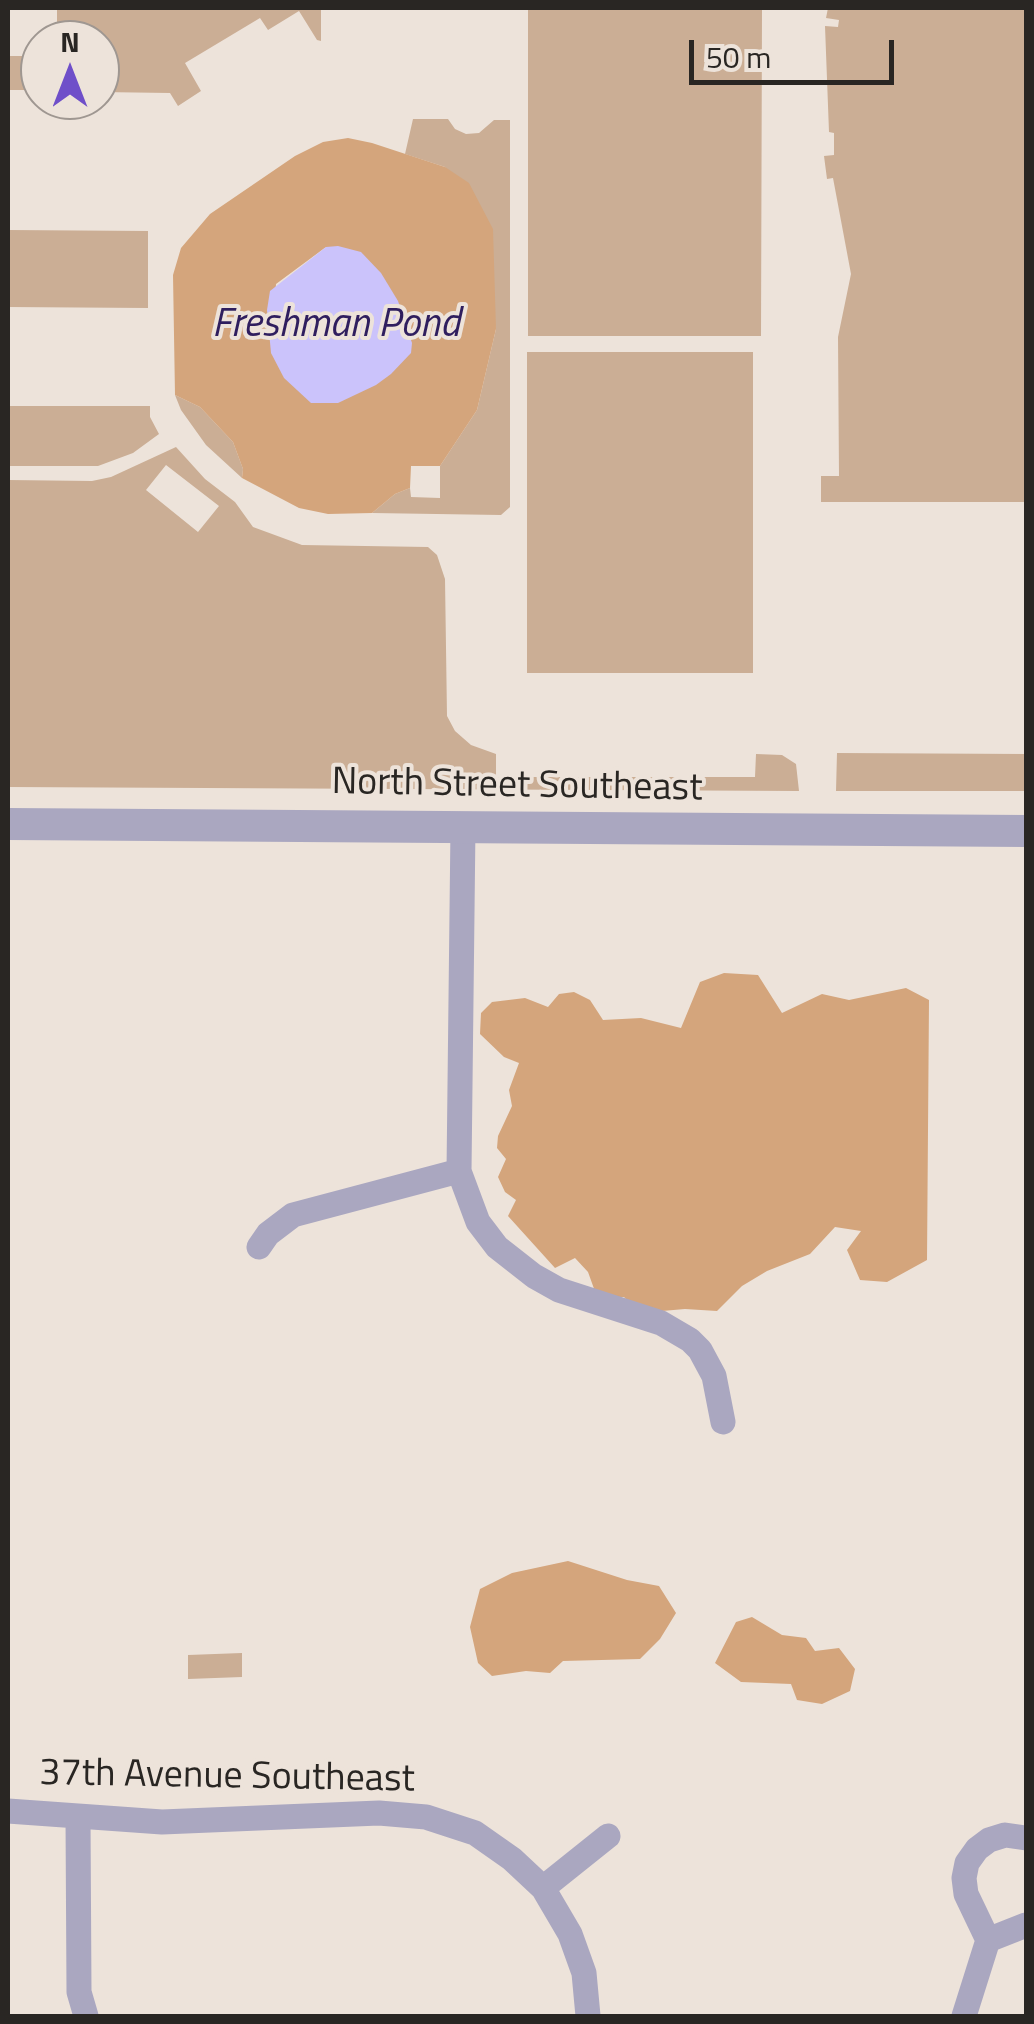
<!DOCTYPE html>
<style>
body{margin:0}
#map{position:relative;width:1034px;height:2024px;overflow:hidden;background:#ede3da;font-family:"Titillium Web",sans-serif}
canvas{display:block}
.frame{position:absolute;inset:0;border:10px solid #292623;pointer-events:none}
.north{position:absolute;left:20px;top:20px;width:100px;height:100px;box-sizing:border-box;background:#ede3da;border:2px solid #9f9791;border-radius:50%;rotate:0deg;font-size:28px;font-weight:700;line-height:40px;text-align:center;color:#292623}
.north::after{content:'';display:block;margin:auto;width:35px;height:45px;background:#6f4fc9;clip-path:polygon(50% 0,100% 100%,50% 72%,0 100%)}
.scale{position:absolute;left:689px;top:40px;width:205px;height:45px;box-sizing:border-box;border:5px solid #292623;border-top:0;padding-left:12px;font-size:30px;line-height:35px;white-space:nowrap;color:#292623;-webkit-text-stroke:8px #ede3da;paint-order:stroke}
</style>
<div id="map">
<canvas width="1034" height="2024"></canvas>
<div class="frame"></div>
<div class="north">N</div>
<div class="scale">50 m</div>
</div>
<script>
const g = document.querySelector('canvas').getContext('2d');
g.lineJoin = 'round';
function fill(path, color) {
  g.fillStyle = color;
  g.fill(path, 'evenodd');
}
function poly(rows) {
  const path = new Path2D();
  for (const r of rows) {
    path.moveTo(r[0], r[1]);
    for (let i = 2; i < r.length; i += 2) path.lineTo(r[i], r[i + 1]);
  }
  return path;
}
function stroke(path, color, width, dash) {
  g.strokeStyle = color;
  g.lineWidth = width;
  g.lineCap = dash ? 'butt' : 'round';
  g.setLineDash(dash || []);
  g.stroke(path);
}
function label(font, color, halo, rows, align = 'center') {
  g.font = font + ' "Titillium Web",sans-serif';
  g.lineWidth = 8;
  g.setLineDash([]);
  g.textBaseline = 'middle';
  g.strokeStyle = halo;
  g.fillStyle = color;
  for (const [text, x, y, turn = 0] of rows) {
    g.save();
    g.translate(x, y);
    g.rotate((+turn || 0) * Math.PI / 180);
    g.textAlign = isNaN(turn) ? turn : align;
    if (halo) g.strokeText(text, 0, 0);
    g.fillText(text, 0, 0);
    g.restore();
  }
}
const green = poly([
 [57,8,321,8,321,41,317,40,299,11,268,30,260,18,185,63,201,91,178,106,170,93,100,92,100,40,57,40],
 [528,8,762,8,761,336,528,336],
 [828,8,1026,8,1026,502,821,502,821,476,839,476,838,337,851,274,833,178,827,179,824,156,834,155,834,133,829,132,825,26,838,27,839,20,826,18],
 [38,53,40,87,37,90,8,90,8,56,37,56],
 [413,119,448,119,455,129,466,134,479,133,494,120,510,120,510,507,501,515,372,513,395,494,410,488,411,497,440,498,440,466,477,410,496,329,445,167,405,154],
 [8,230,148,231,148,308,8,307],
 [527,352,753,352,753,673,527,673],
 [175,395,200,407,233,442,243,469,242,478,206,445,181,410],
 [8,406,150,406,150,417,159,434,133,453,98,466,8,466],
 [176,447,205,479,235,502,253,527,302,545,428,547,437,555,445,579,447,716,455,731,471,745,496,754,496,777,755,777,756,754,782,755,796,764,799,791,8,787,8,480,92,481,111,477],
 [166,465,219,506,198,532,146,490],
 [837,753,1026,754,1026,791,836,791],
 [242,1653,242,1677,188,1679,188,1655]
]);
const forest = poly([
 [348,138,372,143,445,167,469,183,493,229,496,329,477,410,440,466,411,466,410,488,395,494,372,513,328,514,299,508,242,478,243,469,233,442,200,407,175,395,173,275,181,248,210,214,295,156,323,142],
 [326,247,271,353,276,284],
 [724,973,758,975,782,1013,822,994,849,1000,906,988,929,1000,927,1260,887,1282,860,1280,847,1250,861,1231,835,1227,810,1254,767,1271,742,1286,717,1311,685,1309,639,1313,624,1297,597,1297,588,1272,575,1258,555,1268,508,1216,516,1200,505,1192,498,1177,506,1159,497,1148,498,1136,512,1106,509,1090,519,1063,504,1057,480,1034,481,1013,492,1002,525,998,548,1007,559,994,574,992,590,1000,603,1020,641,1018,681,1028,700,982],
 [568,1561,627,1580,659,1586,676,1613,660,1639,640,1659,563,1661,550,1673,526,1671,492,1676,478,1663,470,1627,480,1589,512,1573],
 [752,1617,782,1635,806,1638,815,1651,839,1648,855,1669,850,1691,822,1704,797,1700,791,1684,741,1682,715,1663,736,1622]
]);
const water = poly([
 [338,246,361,252,381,273,398,301,412,343,411,353,391,374,376,385,338,403,311,403,284,378,271,353,267,310,270,291,326,247]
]);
const minor = poly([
 [463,826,459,1171,478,1222,497,1247,534,1276,559,1290,661,1323,690,1340,700,1350,714,1376,723,1422],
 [259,1247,268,1234,293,1215,459,1171],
 [8,1811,162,1822,379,1813,426,1817,475,1833,512,1859,543,1888,570,1934,584,1973,588,2016],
 [78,1818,79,1992,86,2016],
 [1026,1838,1005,1835,989,1840,977,1849,967,1863,964,1878,966,1894,988,1940,1026,1925],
 [543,1888,608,1836],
 [964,2016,988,1940]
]);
const tertiary = poly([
 [8,824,1026,831]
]);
const streetNames = [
 ["North Street Southeast",517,787,1],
 ["37th Avenue Southeast",227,1778,1]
];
const waterNames = [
 ["Freshman Pond",336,326]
];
fill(green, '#cbae95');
fill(forest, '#d4a57c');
fill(water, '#cbc3fb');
stroke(minor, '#aaa7c0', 25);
stroke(tertiary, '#aaa7c0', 32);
label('38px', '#292623', '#ede3da', streetNames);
label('italic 40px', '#2f1e5e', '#ede3da', waterNames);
</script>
